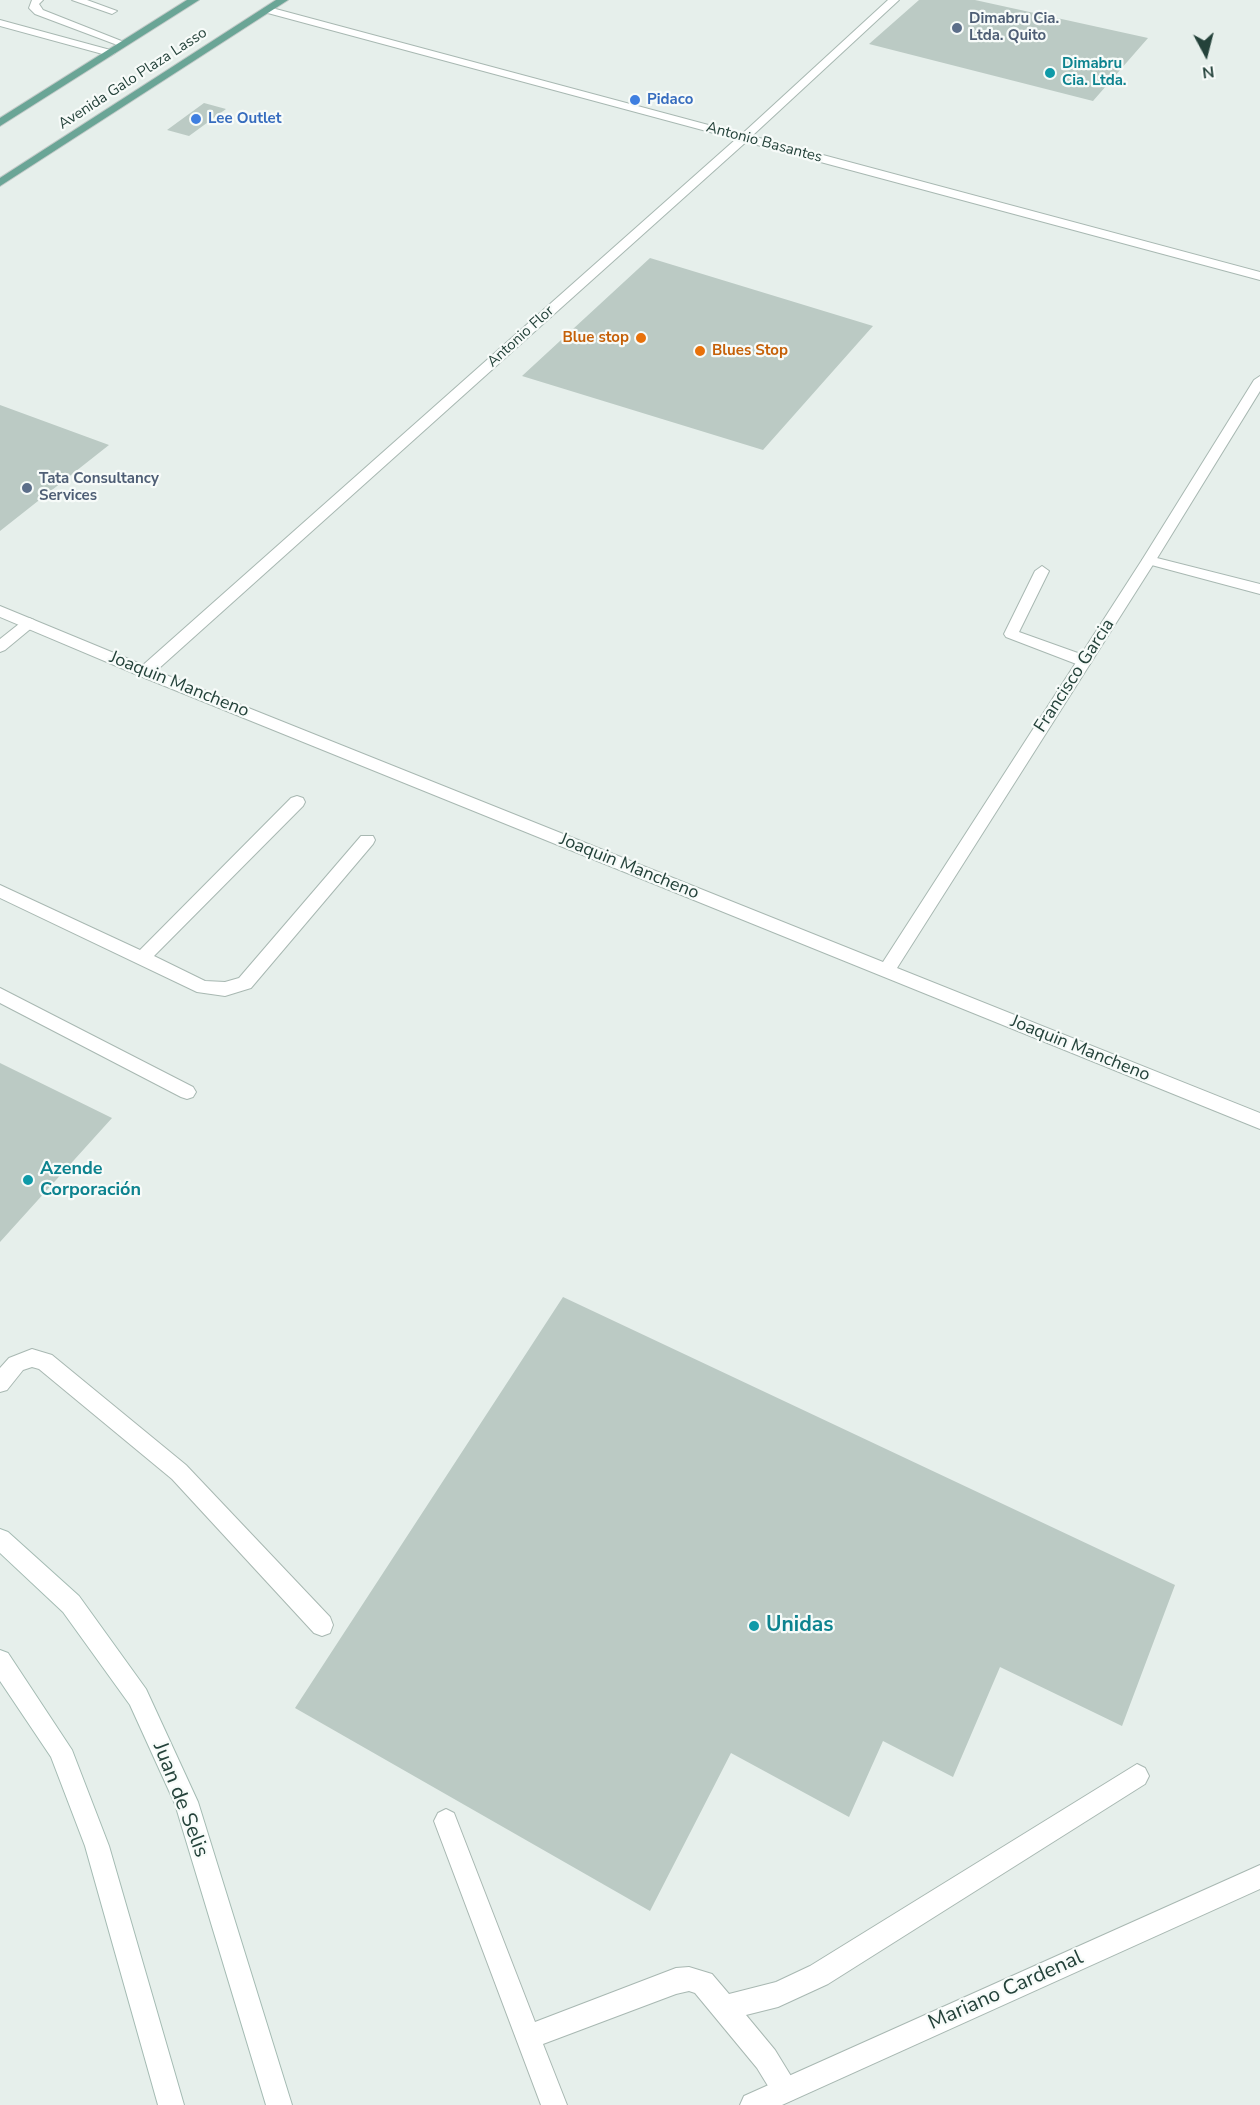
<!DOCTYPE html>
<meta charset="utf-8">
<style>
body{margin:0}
#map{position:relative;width:1260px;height:2105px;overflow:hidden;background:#e6efeb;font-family:"Nunito Sans",sans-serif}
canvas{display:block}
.north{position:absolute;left:1176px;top:24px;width:60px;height:60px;-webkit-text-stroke:4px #f7fbf9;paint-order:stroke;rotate:173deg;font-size:16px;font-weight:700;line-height:24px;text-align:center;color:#24423a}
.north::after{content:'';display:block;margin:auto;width:21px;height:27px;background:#24423a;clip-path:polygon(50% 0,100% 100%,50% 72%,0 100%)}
</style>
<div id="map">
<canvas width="1260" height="2105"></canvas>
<div class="north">N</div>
</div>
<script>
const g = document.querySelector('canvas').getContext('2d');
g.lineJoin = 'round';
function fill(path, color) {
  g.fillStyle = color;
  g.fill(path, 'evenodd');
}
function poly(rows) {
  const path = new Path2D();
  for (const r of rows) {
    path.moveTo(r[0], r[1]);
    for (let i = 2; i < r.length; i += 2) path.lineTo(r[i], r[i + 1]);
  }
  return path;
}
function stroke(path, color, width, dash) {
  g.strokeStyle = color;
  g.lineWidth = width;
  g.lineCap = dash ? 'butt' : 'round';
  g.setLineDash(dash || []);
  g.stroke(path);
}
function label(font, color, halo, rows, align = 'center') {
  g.font = font + ' "Nunito Sans",sans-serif';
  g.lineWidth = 4.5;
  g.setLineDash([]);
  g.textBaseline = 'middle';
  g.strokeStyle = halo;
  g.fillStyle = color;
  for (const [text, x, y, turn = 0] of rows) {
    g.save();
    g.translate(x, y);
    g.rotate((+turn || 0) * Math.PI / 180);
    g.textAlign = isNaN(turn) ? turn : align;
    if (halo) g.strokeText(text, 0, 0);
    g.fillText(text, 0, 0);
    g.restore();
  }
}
const building = poly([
 [919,0,975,0,1148,38,1093,101,869,44],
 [204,103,226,109,189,136,167,130],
 [650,258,873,326,763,450,522,376],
 [0,405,109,445,0,531],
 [0,1063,112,1118,0,1242],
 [563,1297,1175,1585,1122,1726,1000,1667,953,1777,883,1741,849,1817,731,1753,650,1911,295,1708]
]);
const lane = poly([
 [32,0,43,0,39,4,43,10,129,44,120,46,35,14,29,8,32,0],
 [72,0,87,0,117,11,112,14,72,0],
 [0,20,114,51,115,53,110,56,0,26,0,20],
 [1149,556,1260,584,1260,594,1144,563,1142,560,1149,556],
 [1042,566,1049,571,1019,632,1089,657,1092,661,1089,665,1079,665,1006,637,1004,634,1035,571,1042,566],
 [29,618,34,620,36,623,34,626,5,650,0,652,0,639,24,620,29,618],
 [297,796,303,798,305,802,303,806,154,956,205,981,225,982,239,978,361,836,373,836,375,840,373,844,251,988,225,996,197,992,0,898,0,885,140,950,291,798,297,796],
 [0,988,193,1087,196,1092,193,1097,187,1099,181,1097,0,1003,0,988],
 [32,1349,52,1355,186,1465,330,1617,333,1625,330,1633,322,1636,314,1633,172,1479,39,1369,32,1367,23,1370,7,1390,0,1392,0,1368,9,1358,32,1349],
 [1137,1764,1145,1768,1149,1776,1145,1784,828,1984,778,2007,746,2015,775,2050,794,2081,798,2090,794,2099,785,2103,776,2099,757,2068,695,1993,689,1991,676,1994,543,2044,567,2105,541,2105,434,1821,438,1813,446,1809,454,1813,535,2022,676,1968,689,1967,712,1974,729,1994,776,1982,810,1966,1137,1764]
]);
const street = poly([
 [888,0,899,0,752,136,1260,272,1260,280,746,142,156,671,883,962,1142,560,1254,380,1260,376,1260,391,1156,560,897,968,1260,1113,1260,1129,140,676,0,617,0,606,143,665,736,139,264,12,264,8,272,8,742,134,888,0],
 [1260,1865,1260,1889,782,2105,740,2105,744,2096,1260,1865]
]);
const secondary = poly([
 [0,1529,8,1532,79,1596,146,1689,198,1802,292,2105,266,2105,175,1804,130,1705,63,1612,0,1553,0,1529],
 [0,1650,8,1653,72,1750,109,1846,184,2105,158,2105,85,1846,51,1757,0,1681,0,1650]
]);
const primary = poly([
 [187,0,199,0,0,126,0,118,187,0],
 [276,0,288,0,0,186,0,178,276,0]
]);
const markers = [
 [957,28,6,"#5c6f8a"],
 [1050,73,6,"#0f9aa8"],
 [635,100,6,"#3f7fe0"],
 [196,119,6,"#3f7fe0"],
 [641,338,6,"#e8710a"],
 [700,351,6,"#e8710a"],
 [27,488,6,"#5c6f8a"],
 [28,1180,6,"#0f9aa8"],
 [754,1626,6,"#0f9aa8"]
];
const farServicenames = [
 ["Dimabru Cia.",969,19],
 ["Ltda. Quito",969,36],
 ["Tata Consultancy",39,479],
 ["Services",39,496]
];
const farCulturenames = [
 ["Dimabru",1062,64],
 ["Cia. Ltda.",1062,81]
];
const farStreetnames = [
 ["Avenida Galo Plaza Lasso",133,79,-33],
 ["Antonio Basantes",764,143,15],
 ["Antonio Flor",521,337,-42]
];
const farShopnames = [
 ["Pidaco",647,100],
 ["Lee Outlet",208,119]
];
const farFoodnames = [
 ["Blue stop",629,338],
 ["Blues Stop",712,351,"left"]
];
const streetNames = [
 ["Francisco Garcia",1075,676,-57],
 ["Joaquin Mancheno",179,685,22],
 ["Joaquin Mancheno",629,867,22],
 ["Joaquin Mancheno",1080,1049,22]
];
const cultureNames = [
 ["Azende",40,1170],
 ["Corporación",40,1191]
];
const nearCulturenames = [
 ["Unidas",766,1626]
];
const nearStreetnames = [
 ["Juan de Selis",180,1800,69],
 ["Mariano Cardenal",1006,1991,-24]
];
fill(building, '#bbcac4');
stroke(lane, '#a8b8b2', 2);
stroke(street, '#a8b8b2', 2);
stroke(secondary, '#a4bbb3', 2);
stroke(primary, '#c2cac8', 2);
fill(lane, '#fff');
fill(street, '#fff');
fill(secondary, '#fff');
fill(primary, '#6aa596');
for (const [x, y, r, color] of markers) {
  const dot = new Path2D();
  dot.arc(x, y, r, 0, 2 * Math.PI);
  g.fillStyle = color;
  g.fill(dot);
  stroke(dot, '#f7fbf9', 2);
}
label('bold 15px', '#4e5e75', '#f7fbf9', farServicenames, 'left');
label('bold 15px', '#0d838f', '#f7fbf9', farCulturenames, 'left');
label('15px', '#24423a', '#f7fbf9', farStreetnames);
label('bold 15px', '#366cbe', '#f7fbf9', farShopnames, 'left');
label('bold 15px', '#c56008', '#f7fbf9', farFoodnames, 'right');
label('18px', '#24423a', '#f7fbf9', streetNames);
label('bold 18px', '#0d838f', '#f7fbf9', cultureNames, 'left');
label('bold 21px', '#0d838f', '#f7fbf9', nearCulturenames, 'left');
label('21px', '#24423a', '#f7fbf9', nearStreetnames);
</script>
